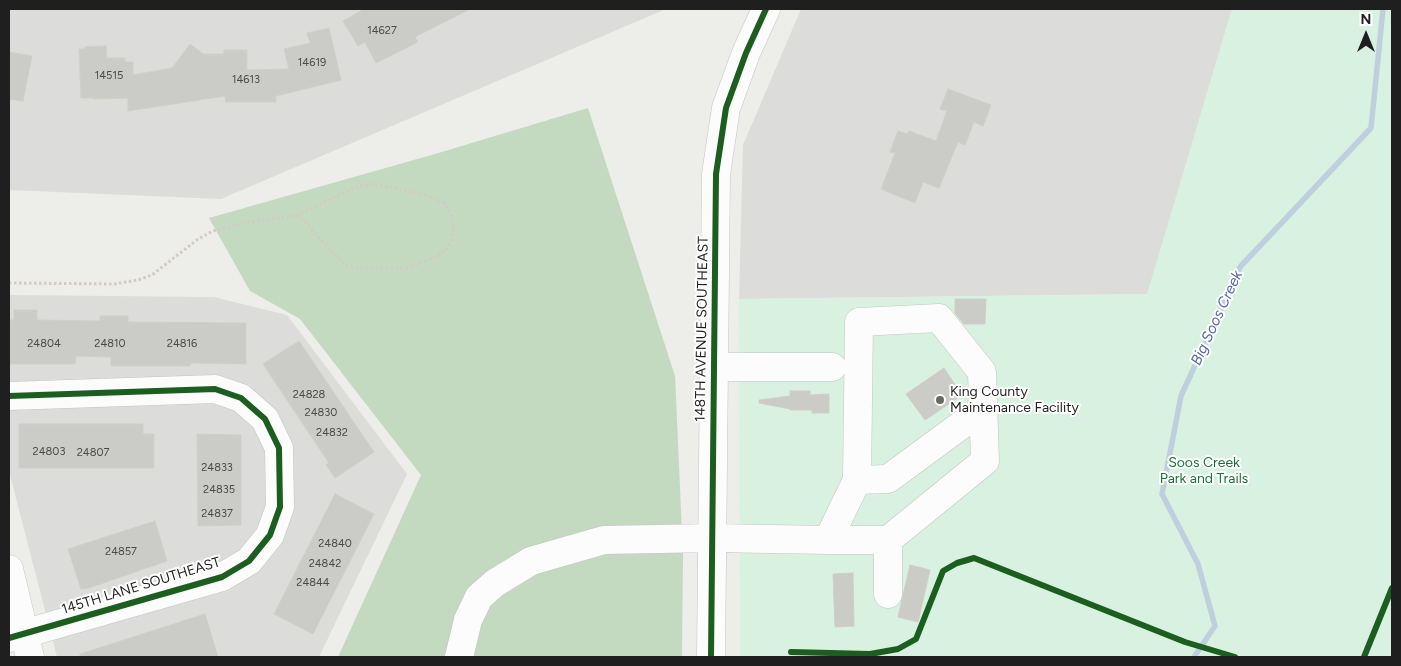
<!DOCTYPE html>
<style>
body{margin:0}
#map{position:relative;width:1401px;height:666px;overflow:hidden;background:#edede9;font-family:Figtree,sans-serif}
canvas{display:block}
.frame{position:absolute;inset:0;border:10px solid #1f1f1f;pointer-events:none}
.north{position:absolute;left:1341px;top:10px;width:50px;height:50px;-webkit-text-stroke:4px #fff;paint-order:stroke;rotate:0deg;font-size:14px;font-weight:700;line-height:20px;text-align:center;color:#1f1f1f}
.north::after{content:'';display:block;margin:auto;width:18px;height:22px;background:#1f1f1f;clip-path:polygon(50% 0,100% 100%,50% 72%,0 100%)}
</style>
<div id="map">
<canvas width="1401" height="666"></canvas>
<div class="frame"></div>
<div class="north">N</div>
</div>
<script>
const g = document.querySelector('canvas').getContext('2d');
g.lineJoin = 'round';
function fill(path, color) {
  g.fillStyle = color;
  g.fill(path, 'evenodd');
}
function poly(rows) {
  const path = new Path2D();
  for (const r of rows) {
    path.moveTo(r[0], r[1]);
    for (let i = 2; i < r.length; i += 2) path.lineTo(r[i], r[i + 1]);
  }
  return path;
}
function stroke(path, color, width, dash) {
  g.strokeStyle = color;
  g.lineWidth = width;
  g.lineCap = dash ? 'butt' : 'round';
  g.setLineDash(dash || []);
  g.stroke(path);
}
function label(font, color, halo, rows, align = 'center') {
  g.font = font + ' Figtree,sans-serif';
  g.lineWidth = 4;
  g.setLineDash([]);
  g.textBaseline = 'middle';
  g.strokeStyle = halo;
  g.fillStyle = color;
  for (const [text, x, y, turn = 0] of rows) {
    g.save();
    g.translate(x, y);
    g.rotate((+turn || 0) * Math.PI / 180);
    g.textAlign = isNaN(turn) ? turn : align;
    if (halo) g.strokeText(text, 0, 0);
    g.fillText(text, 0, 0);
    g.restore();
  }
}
const residential = poly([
 [9,9,666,9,221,199,9,190],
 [801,9,1232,9,1148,294,739,299,743,145],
 [9,295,214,297,287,315,407,474,319,657,57,657,9,471]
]);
const forest = poly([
 [588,108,675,376,683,555,682,657,338,657,421,475,300,319,250,291,209,218,435,154]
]);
const park = poly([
 [1232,9,1392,9,1392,657,740,657,739,299,1147,294]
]);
const stream = poly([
 [1194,657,1215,626,1198,564,1162,494,1181,396,1240,267,1371,128,1383,9]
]);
const building = poly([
 [364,9,470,9,415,37,418,42,376,63,365,42,358,46,343,21,364,9],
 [329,28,341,80,276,96,276,102,226,102,225,96,128,111,128,98,93,99,93,98,81,98,79,49,85,49,85,47,106,46,107,58,125,58,125,62,133,62,133,75,172,68,190,44,203,54,224,54,224,50,247,50,247,70,289,69,284,49,310,43,307,33,329,28],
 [9,52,32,56,23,101,9,99,9,52],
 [948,89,991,105,983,126,974,122,965,145,958,142,939,188,923,182,915,203,881,189,895,153,890,152,898,131,907,134,909,131,936,141,947,111,940,109,948,89],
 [955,299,986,299,985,324,964,324,955,313,955,299],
 [14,310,37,310,37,320,100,321,100,316,128,316,128,322,246,323,246,364,191,363,190,366,111,366,111,357,76,356,75,364,9,364,9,320,14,320,14,310],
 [299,341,374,452,335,478,326,465,329,463,263,364,299,341],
 [944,368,962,395,925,420,906,394,944,368],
 [790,391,810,391,810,395,829,394,829,413,812,413,812,410,790,410,790,409,759,403,759,400,790,396,790,391],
 [19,424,143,424,143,434,154,434,154,468,19,468,19,424],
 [197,434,241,435,241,525,198,526,197,434],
 [335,494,374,514,313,634,274,614,335,494],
 [155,521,167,561,89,588,81,589,68,549,155,521],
 [910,565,930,570,918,622,898,617,910,565],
 [853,573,854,626,835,627,833,574,853,573],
 [205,614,218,657,80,657,80,654,205,614]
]);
const path = poly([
 [9,283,115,284,138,280,152,275,198,239,213,231,249,222,298,215,356,187,366,185,375,184,428,196,444,203,451,214,454,229,451,241,448,248,439,255,413,266,406,268,358,268,345,265,298,215]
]);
const minor = poly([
 [714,367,832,367],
 [9,396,215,389,241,398,265,419,279,448,280,507,270,535,249,561,222,577,9,638],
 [857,480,888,479,983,409],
 [828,540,888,540],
 [9,569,30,657],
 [459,657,468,620,479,597,495,583,531,561,604,540,712,538,828,540,857,480,859,322,939,318,982,372,985,461,888,540,888,594],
 [711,657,716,174,726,108,746,53,766,9]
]);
const cycleway = poly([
 [9,396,215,389,241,398,265,419,279,448,280,507,270,535,249,561,222,577,9,638],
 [791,652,870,654,898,649,916,639,943,571,957,563,974,558,1185,642,1235,657],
 [711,657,716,174,726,108,746,53,766,9],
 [1364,657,1392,588]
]);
const markers = [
 [940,400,5,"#676766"]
];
const numberNames = [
 ["14627",382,31],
 ["14619",312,63],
 ["14515",109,76],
 ["14613",246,80],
 ["24804",44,344],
 ["24810",110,344],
 ["24816",182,344],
 ["24828",309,395],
 ["24830",321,413],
 ["24832",332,433],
 ["24803",49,452],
 ["24807",93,453],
 ["24833",217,468],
 ["24835",219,490],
 ["24837",217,514],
 ["24840",335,544],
 ["24857",121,552],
 ["24842",325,564],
 ["24844",313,583]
];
const streetNames = [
 ["148TH AVENUE SOUTHEAST",702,329,-89],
 ["145TH LANE SOUTHEAST",141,586,-17]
];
const poiNames = [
 ["King County",950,392],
 ["Maintenance Facility",950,408]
];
const parkNames = [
 ["Soos Creek",1204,463],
 ["Park and Trails",1204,479]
];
const waterNames = [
 ["Big Soos Creek",1217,318,-65]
];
fill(residential, '#dcdcda');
fill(forest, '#c3dac0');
fill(park, '#d9f1e0');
stroke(stream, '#bfcfdd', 5.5);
fill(building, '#cbcbc8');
stroke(building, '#d0cfca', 1);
stroke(minor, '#c4c4c2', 29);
stroke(path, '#d2cac5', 3, [2.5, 2.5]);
stroke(minor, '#fcfcfc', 28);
stroke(cycleway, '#1b5e20', 6);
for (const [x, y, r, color] of markers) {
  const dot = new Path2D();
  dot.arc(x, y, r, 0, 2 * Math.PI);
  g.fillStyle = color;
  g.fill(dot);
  stroke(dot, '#fff', 2);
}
label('11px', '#4a4a49', null, numberNames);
label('14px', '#1f1f1f', '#fff', streetNames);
label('14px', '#1f1f1f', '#fff', poiNames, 'left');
label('14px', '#167438', '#fff', parkNames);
label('italic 15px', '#5467a6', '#fff', waterNames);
</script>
